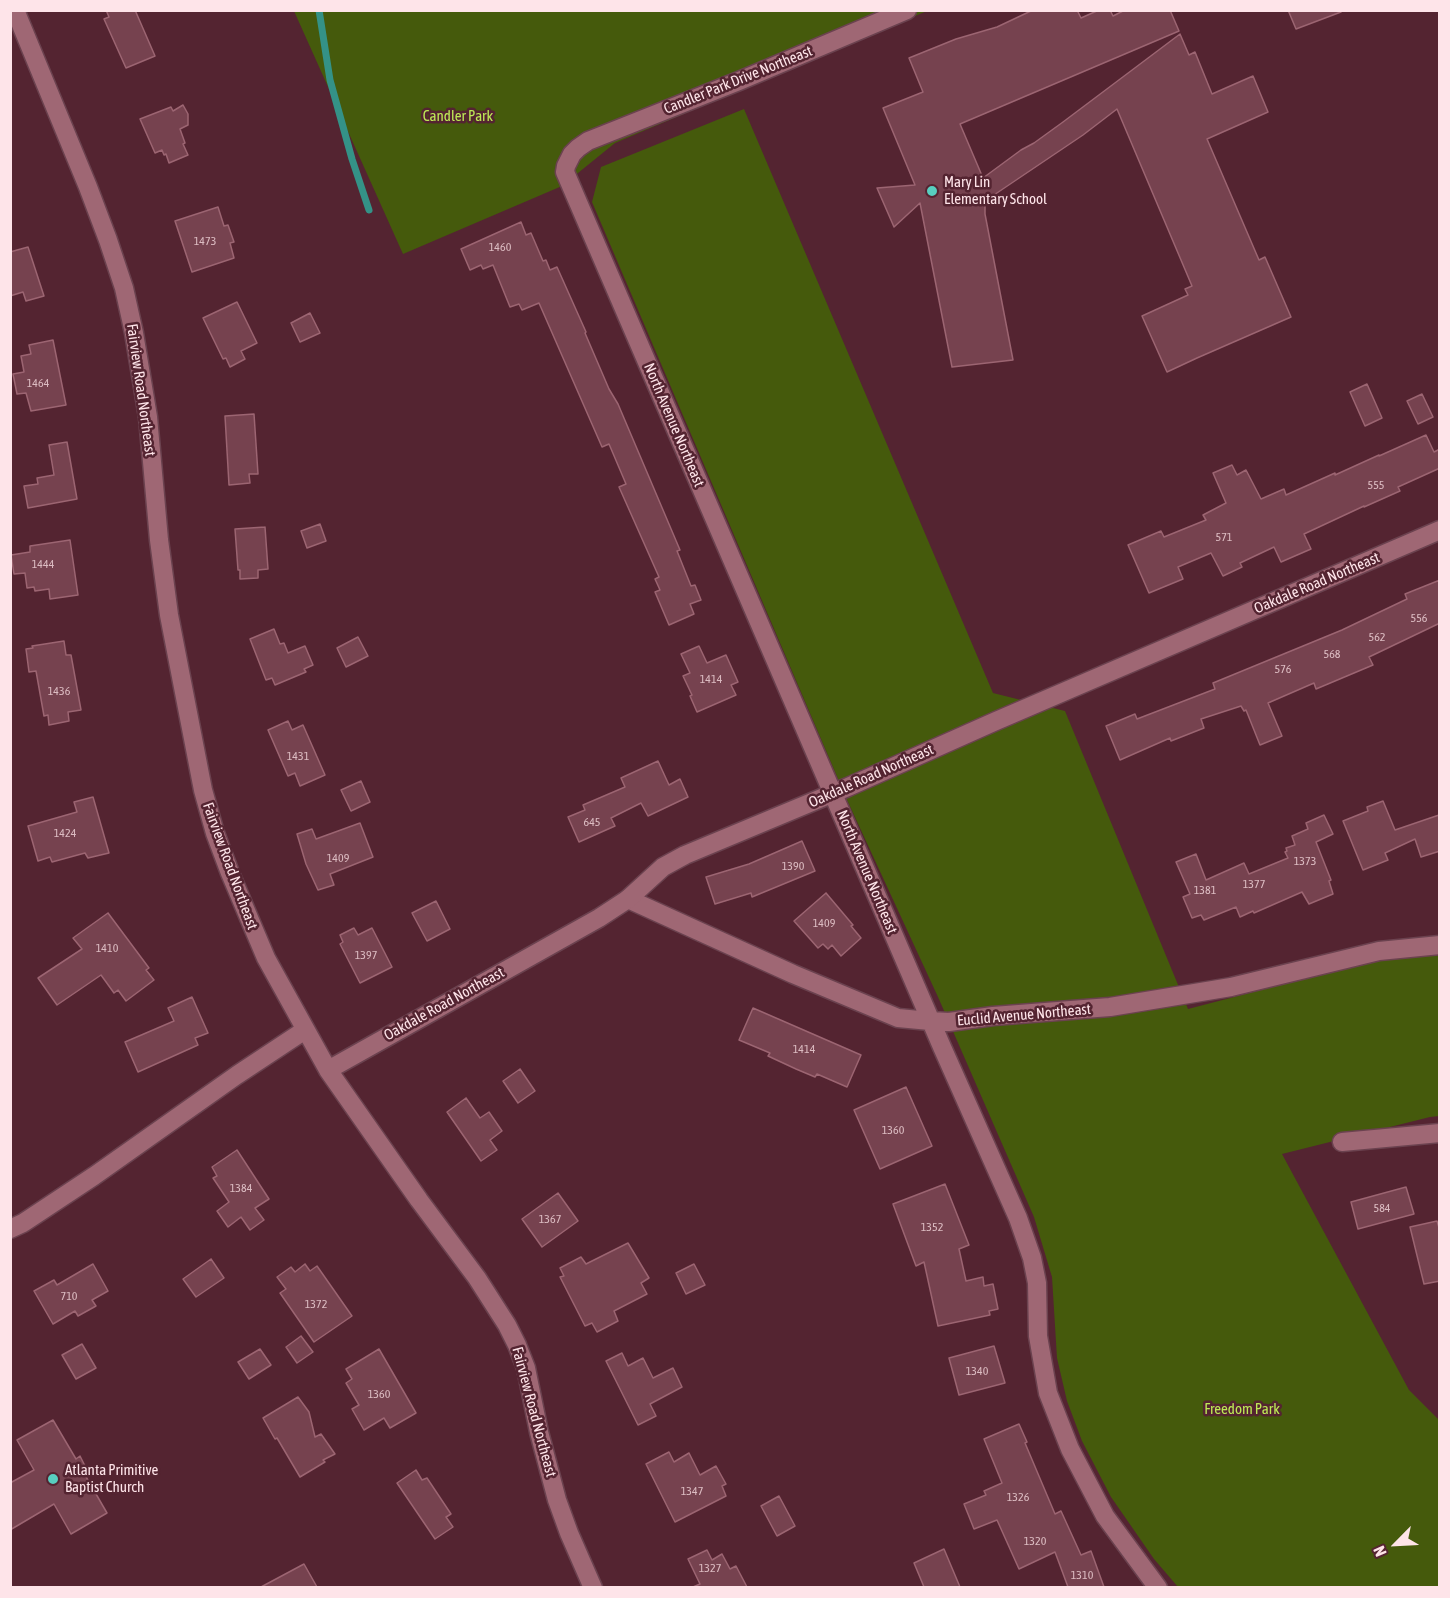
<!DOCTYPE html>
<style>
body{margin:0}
#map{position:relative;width:1450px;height:1598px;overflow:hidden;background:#542431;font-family:"Asap Condensed",sans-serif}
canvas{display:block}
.frame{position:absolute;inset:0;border:12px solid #fee4e9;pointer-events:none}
.north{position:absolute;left:1366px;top:1514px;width:60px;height:60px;-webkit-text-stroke:4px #542431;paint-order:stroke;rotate:246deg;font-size:16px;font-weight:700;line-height:24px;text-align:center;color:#fee4e9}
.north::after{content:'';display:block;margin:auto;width:21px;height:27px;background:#fee4e9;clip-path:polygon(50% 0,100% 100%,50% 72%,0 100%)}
</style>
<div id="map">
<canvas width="1450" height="1598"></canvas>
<div class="frame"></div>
<div class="north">N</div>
</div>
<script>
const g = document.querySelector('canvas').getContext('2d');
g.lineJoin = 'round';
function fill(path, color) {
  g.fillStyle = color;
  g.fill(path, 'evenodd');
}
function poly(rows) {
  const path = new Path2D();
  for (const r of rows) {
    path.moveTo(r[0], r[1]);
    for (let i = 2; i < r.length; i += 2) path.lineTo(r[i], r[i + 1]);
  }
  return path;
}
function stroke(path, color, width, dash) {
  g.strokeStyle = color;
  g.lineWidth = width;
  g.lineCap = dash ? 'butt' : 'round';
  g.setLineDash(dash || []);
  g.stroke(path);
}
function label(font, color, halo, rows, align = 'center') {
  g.font = font + ' "Asap Condensed",sans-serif';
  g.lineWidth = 5;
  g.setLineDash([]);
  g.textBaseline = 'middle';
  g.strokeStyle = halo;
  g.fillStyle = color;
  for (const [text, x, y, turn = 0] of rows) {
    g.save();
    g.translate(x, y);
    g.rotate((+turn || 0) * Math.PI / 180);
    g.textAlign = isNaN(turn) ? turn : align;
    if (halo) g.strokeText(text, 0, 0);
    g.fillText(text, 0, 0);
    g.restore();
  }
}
const green = poly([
 [294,11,927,11,615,143,562,186,403,254],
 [744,109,993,693,1065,711,1188,1009,1403,953,1439,956,1439,1116,1430,1117,1282,1154,1409,1390,1439,1420,1439,1587,1178,1587,1154,1559,1111,1497,1082,1441,1067,1401,1057,1358,1052,1277,1034,1217,938,997,847,800,592,202,601,167]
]);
const stream = poly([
 [319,10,330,80,352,159,369,210]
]);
const building = poly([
 [106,10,135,10,155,56,126,68,104,19,109,17,106,10],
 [1033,10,1077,10,1081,18,1099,10,1110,10,1113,16,1125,10,1170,10,1179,31,960,124,983,178,1021,150,1034,143,1063,122,1180,34,1189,55,1195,52,1212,94,1253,76,1268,112,1207,139,1259,260,1265,257,1291,317,1197,358,1167,372,1142,316,1188,295,1185,289,1192,286,1117,109,1083,135,985,201,985,214,1013,360,952,367,920,203,894,227,877,188,915,185,883,108,923,92,909,58,956,39,997,27,1033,10],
 [1288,10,1341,10,1341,12,1296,29,1288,10],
 [183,105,188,114,188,125,180,129,185,143,183,144,188,155,169,163,166,154,164,155,162,150,155,153,140,119,171,107,173,111,183,105],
 [218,207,224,226,228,225,234,242,230,243,234,258,192,272,175,221,218,207],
 [521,222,526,235,531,233,543,261,546,260,550,270,557,267,586,332,585,333,609,389,618,404,680,550,677,551,691,586,695,585,701,600,690,604,694,614,669,625,655,592,660,590,655,579,659,577,619,487,626,484,609,444,602,447,539,303,522,310,519,304,510,307,493,265,483,269,481,265,470,270,461,249,521,222],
 [28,247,44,296,26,301,23,292,10,296,10,252,28,247],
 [237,302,257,343,241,351,245,359,230,367,226,358,223,359,203,318,237,302],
 [310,313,320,333,300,342,291,323,310,313],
 [53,340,66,405,31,411,26,393,17,394,13,374,24,372,21,356,31,354,29,345,53,340],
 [1367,384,1382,418,1365,426,1350,392,1367,384],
 [1422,394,1433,417,1418,424,1407,401,1422,394],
 [254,414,258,474,249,474,250,483,229,485,225,416,254,414],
 [1426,435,1434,452,1440,449,1440,468,1398,487,1400,491,1364,507,1364,506,1304,534,1311,549,1281,562,1274,547,1240,563,1242,567,1223,576,1211,553,1178,567,1183,579,1149,593,1128,545,1161,531,1164,537,1206,520,1203,515,1226,503,1213,473,1232,465,1237,475,1246,470,1261,499,1284,489,1286,495,1335,473,1335,475,1379,455,1379,456,1426,435],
 [67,442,77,499,28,508,24,486,38,484,37,478,54,475,49,445,67,442],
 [320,524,326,541,307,548,301,531,320,524],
 [265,527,268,569,258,570,258,578,240,579,240,570,238,570,235,529,265,527],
 [70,540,78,595,50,599,49,589,35,591,34,587,27,588,25,573,14,574,11,555,30,552,30,546,70,540],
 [1440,580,1440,623,1369,657,1373,665,1316,689,1314,683,1268,703,1282,736,1260,745,1246,710,1244,711,1241,706,1201,719,1204,728,1171,741,1170,738,1120,760,1106,726,1135,714,1137,719,1215,689,1213,683,1342,630,1407,599,1405,594,1440,580],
 [274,629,280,644,284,643,288,653,305,646,313,665,304,669,306,672,275,685,272,678,266,680,250,639,274,629],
 [358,637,368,656,346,667,337,648,358,637],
 [64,641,66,655,71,655,81,710,68,712,69,721,49,725,48,715,44,716,36,671,29,672,26,649,33,648,32,646,64,641],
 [699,646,707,663,726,655,738,682,731,685,736,695,697,712,690,696,692,695,683,676,690,673,681,654,699,646],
 [288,721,292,730,303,725,325,775,300,786,295,773,288,776,268,730,288,721],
 [658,761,669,785,680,779,688,797,648,816,641,803,611,818,615,826,579,842,568,817,585,810,583,805,625,787,621,778,658,761],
 [361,781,370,802,351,811,341,790,361,781],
 [93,797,109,853,88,858,85,853,52,862,50,857,38,861,28,826,77,812,74,802,93,797],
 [1383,801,1395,830,1439,815,1440,851,1421,857,1415,839,1385,853,1388,860,1363,870,1343,821,1368,811,1367,807,1383,801],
 [1324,815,1333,834,1316,842,1331,880,1329,881,1333,894,1309,904,1302,892,1254,913,1253,911,1240,917,1236,907,1204,920,1201,915,1192,918,1183,897,1190,894,1176,862,1196,854,1206,880,1244,863,1249,874,1288,858,1285,852,1287,851,1286,848,1295,845,1292,836,1308,829,1306,823,1324,815],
 [360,823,373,857,330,874,334,885,318,890,306,864,297,834,312,829,316,839,360,823],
 [802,841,815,871,752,897,751,893,715,904,706,877,749,864,802,841],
 [826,893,853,925,851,926,861,938,841,956,832,945,828,949,823,944,818,948,794,921,826,893],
 [436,901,450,929,427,941,412,913,436,901],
 [108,913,149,968,146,970,154,980,126,1001,118,990,114,993,101,975,57,1005,38,978,82,949,73,938,108,913],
 [354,928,358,935,372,928,392,967,360,983,340,944,343,942,340,935,354,928],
 [192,997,208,1033,195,1038,198,1045,138,1072,125,1042,174,1021,168,1008,192,997],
 [753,1008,861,1055,847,1087,817,1074,815,1077,796,1069,768,1056,770,1053,739,1040,753,1008],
 [520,1069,535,1091,518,1103,503,1081,520,1069],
 [906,1087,932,1146,880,1169,854,1110,906,1087],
 [466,1098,480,1118,489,1112,502,1131,490,1140,497,1150,481,1161,447,1112,466,1098],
 [237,1150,269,1199,255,1208,264,1220,250,1230,241,1217,228,1227,217,1211,229,1202,213,1178,217,1176,212,1167,237,1150],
 [945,1184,969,1245,959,1249,966,1281,983,1277,984,1286,993,1284,998,1309,989,1311,990,1315,938,1326,924,1262,916,1266,893,1204,945,1184],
 [1406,1187,1414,1214,1358,1229,1351,1202,1406,1187],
 [558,1193,578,1221,542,1247,522,1219,558,1193],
 [1437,1221,1440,1231,1440,1281,1424,1284,1410,1227,1437,1221],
 [628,1243,649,1278,641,1283,647,1294,614,1311,618,1321,597,1332,592,1323,585,1326,560,1277,564,1276,560,1268,581,1257,586,1264,628,1243],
 [211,1259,224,1278,196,1297,183,1279,211,1259],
 [93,1264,108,1291,92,1300,96,1306,78,1316,75,1311,53,1324,34,1291,54,1280,57,1285,93,1264],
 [305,1264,310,1271,317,1266,352,1316,314,1342,280,1293,286,1289,277,1277,291,1267,295,1272,305,1264],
 [694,1264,705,1285,686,1294,676,1273,694,1264],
 [301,1336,313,1352,297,1363,286,1347,301,1336],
 [82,1344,96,1368,76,1379,62,1355,82,1344],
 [994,1346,1005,1383,959,1395,949,1358,994,1346],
 [260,1349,271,1365,249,1379,238,1362,260,1349],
 [379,1349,416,1413,390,1428,384,1418,364,1430,352,1409,359,1405,346,1383,352,1379,346,1369,379,1349],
 [622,1353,628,1366,643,1358,653,1378,673,1368,682,1387,650,1404,656,1416,638,1425,606,1361,622,1353],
 [298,1397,309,1412,315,1437,321,1434,335,1454,323,1460,325,1462,300,1477,277,1438,275,1439,263,1418,298,1397],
 [53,1420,76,1459,80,1456,88,1472,85,1475,107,1513,71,1534,54,1504,10,1530,10,1483,34,1470,17,1440,53,1420],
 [1019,1424,1027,1442,1025,1443,1055,1514,1061,1511,1081,1555,1091,1551,1104,1587,1068,1587,1055,1552,1019,1569,997,1520,974,1529,964,1504,986,1495,984,1491,1002,1483,984,1439,1019,1424],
 [669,1452,674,1462,689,1453,700,1475,716,1466,726,1484,722,1486,726,1496,675,1522,646,1464,669,1452],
 [416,1470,422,1480,427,1478,451,1514,446,1517,453,1527,435,1539,397,1483,416,1470],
 [779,1496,795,1526,777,1536,761,1506,779,1496],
 [944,1549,960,1587,924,1587,914,1563,944,1549],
 [707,1550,712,1560,722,1554,730,1569,736,1566,747,1587,693,1587,700,1584,688,1559,707,1550],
 [304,1564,317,1587,261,1587,304,1564]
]);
const street = poly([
 [907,10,739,81,588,141,578,148,572,154,566,166,565,172,942,1047,1018,1218,1032,1258,1037,1283,1038,1336,1048,1393,1070,1449,1105,1516,1158,1588],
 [628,899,793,974,898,1018,930,1021,949,1022,993,1016,1110,1007,1231,987,1379,951,1440,945],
 [1342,1142,1440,1133]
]);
const secondary = poly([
 [15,10,88,187,108,240,124,288,134,333,148,417,159,540,169,615,203,790,215,833,230,873,266,958,328,1070,419,1200,477,1278,507,1325,517,1345,526,1368,539,1432,557,1500,569,1533,593,1588],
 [328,1070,599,918,628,899,663,867,685,855,848,787,996,721,1440,530],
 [10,1229,23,1223,94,1176,237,1075,305,1030]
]);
const markers = [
 [932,191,6,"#58cebf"],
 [53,1479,6,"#58cebf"]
];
const numberNames = [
 ["1473",205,241],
 ["1460",500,247],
 ["1464",38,383],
 ["555",1376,485],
 ["571",1224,537],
 ["1444",43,564],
 ["556",1419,618],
 ["562",1377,637],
 ["568",1332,654],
 ["576",1283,669],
 ["1414",711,679],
 ["1436",59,691],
 ["1431",298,756],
 ["645",592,822],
 ["1424",65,833],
 ["1409",338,858],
 ["1373",1305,861],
 ["1390",793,866],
 ["1377",1254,884],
 ["1381",1205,890],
 ["1409",824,923],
 ["1410",107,948],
 ["1397",366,955],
 ["1414",804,1049],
 ["1360",893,1130],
 ["1384",241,1188],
 ["584",1382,1208],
 ["1367",550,1219],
 ["1352",932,1227],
 ["710",69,1296],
 ["1372",316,1304],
 ["1340",977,1371],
 ["1360",379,1394],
 ["1347",692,1491],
 ["1326",1018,1497],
 ["1320",1035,1541],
 ["1327",710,1568],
 ["1310",1082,1575]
];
const streetNames = [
 ["Candler Park Drive Northeast",738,80,-22],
 ["Fairview Road Northeast",141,390,82],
 ["North Avenue Northeast",674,425,67],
 ["Oakdale Road Northeast",1317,583,-23],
 ["Oakdale Road Northeast",871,776,-24],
 ["Fairview Road Northeast",230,866,70],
 ["North Avenue Northeast",867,872,67],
 ["Oakdale Road Northeast",444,1004,-29],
 ["Euclid Avenue Northeast",1024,1015,-5],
 ["Fairview Road Northeast",534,1412,75]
];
const parkNames = [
 ["Candler Park",458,116],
 ["Freedom Park",1242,1409]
];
const poiNames = [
 ["Mary Lin",944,182],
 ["Elementary School",944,199],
 ["Atlanta Primitive",65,1470],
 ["Baptist Church",65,1487]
];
fill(green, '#455a0c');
stroke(stream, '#349287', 7);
fill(building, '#76424f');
stroke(building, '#9c6572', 1.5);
stroke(street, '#6b424f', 21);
stroke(secondary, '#6b424f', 21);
stroke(street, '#9f6774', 18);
stroke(secondary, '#9f6774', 18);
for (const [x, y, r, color] of markers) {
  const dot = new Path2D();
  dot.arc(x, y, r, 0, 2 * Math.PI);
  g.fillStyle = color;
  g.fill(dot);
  stroke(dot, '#542431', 2);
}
label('12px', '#dcbcc2', null, numberNames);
label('15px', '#fee4e9', '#542431', streetNames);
label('15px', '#bde956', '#542431', parkNames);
label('15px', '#fee4e9', '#542431', poiNames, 'left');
</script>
